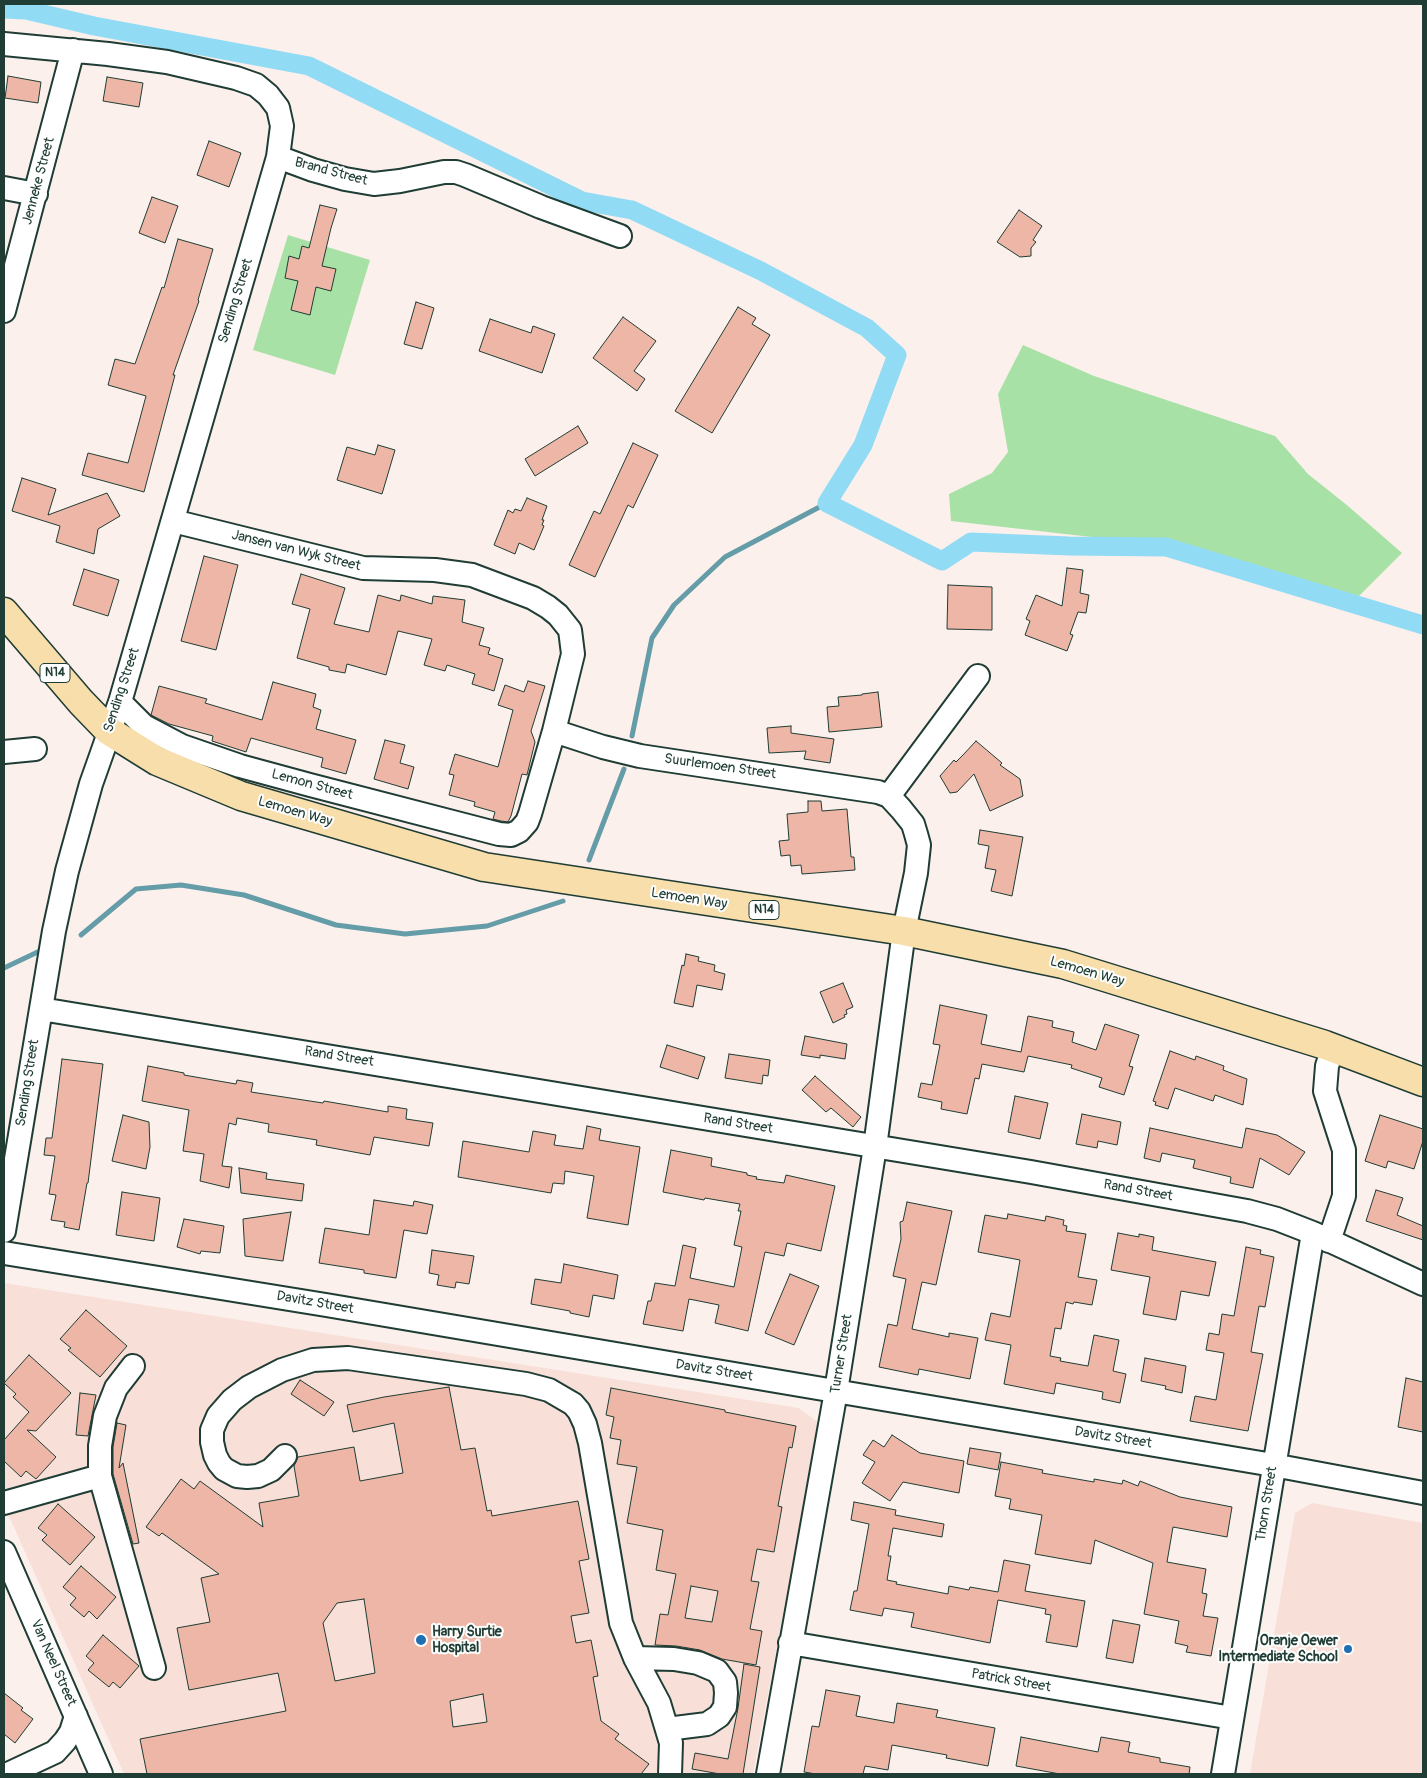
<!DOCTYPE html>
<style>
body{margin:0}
#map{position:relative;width:1427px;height:1778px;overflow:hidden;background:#fcf0ed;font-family:Pangolin,sans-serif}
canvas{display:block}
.frame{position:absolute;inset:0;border:5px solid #1f3d34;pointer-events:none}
</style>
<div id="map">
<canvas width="1427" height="1778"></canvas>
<div class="frame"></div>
</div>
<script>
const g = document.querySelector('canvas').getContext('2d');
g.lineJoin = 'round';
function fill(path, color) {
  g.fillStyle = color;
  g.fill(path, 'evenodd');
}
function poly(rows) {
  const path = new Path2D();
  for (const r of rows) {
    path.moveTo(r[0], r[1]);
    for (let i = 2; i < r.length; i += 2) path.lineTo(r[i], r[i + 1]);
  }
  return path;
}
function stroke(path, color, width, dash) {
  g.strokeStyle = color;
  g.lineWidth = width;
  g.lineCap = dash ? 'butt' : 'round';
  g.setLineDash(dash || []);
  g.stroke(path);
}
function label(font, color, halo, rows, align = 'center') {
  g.font = font + ' Pangolin,sans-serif';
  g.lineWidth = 4;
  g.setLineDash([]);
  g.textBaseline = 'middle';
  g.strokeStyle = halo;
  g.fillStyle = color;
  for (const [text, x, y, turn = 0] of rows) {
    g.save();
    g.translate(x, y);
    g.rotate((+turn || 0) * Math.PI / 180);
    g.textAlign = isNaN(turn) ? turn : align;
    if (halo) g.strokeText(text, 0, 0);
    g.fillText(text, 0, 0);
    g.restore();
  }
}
const built = poly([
 [4,1283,799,1408,819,1423,753,1774,124,1774,4,1505],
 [1312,1503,1423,1523,1423,1774,1250,1774,1295,1513]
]);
const green = poly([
 [288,235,370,260,335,375,253,350],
 [1023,345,1094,376,1275,436,1308,474,1348,506,1402,553,1359,596,1153,544,951,521,949,494,992,473,1008,452,998,394]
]);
const stream = poly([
 [632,736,652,638,674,605,725,557,827,503],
 [589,860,624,769],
 [81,935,136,889,181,885,244,895,336,925,405,934,487,926,563,901],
 [4,968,44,949]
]);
const canal = poly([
 [4,9,26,10,94,26,309,66,582,201,632,210,761,271,867,328,897,355,863,445,827,503,942,561,971,542,1069,546,1166,547,1423,625]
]);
const building = poly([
 [8,76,41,82,38,103,5,98,8,76],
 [107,77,143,83,139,107,103,101,107,77],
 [209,141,241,153,229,187,197,175,209,141],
 [152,197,178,206,165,243,139,233,152,197],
 [320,205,337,209,331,228,322,266,336,269,331,291,316,287,310,315,291,310,298,281,285,278,289,256,299,259,302,246,309,248,320,205],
 [1019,210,1042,226,1033,240,1036,242,1031,248,1031,256,1020,257,997,242,1019,210],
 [178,239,213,249,198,300,199,301,173,375,175,375,144,492,82,475,88,453,128,463,146,396,108,385,115,359,135,364,162,287,164,288,178,239],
 [416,302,434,308,422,349,404,344,416,302],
 [738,307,756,318,752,324,770,335,712,433,675,411,738,307],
 [623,317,656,341,634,371,645,379,637,391,593,358,623,317],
 [490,319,531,333,533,326,555,334,542,373,479,351,490,319],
 [578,426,588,443,535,476,525,459,578,426],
 [633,443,658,455,633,508,628,505,595,577,569,565,594,511,600,514,633,443],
 [378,445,395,450,382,494,337,480,347,447,375,455,378,445],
 [22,478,56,489,48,515,107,493,120,516,98,529,94,554,56,542,60,526,12,511,22,478],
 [527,498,547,506,542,520,544,520,542,525,544,526,534,550,519,543,515,554,494,545,508,510,513,513,515,509,521,511,527,498],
 [204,556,238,565,216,650,181,641,204,556],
 [1067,568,1083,570,1080,593,1089,595,1086,613,1078,612,1070,634,1073,635,1067,651,1025,635,1030,621,1026,619,1036,595,1062,606,1067,568],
 [84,569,119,580,108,616,73,605,84,569],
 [301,574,345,588,334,624,369,632,378,595,400,601,401,595,432,604,433,596,465,600,462,622,484,628,479,645,490,648,488,654,503,659,494,691,472,684,475,674,447,665,445,671,424,665,432,639,398,631,386,675,347,664,345,673,329,670,329,667,297,658,310,609,292,604,301,574],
 [948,585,992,587,992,630,947,629,948,585],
 [528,681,545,686,531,731,535,742,527,775,522,774,511,816,508,822,501,821,493,819,495,812,474,806,475,802,449,795,454,775,449,774,455,754,498,767,513,710,498,705,505,685,524,692,528,681],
 [273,682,316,694,313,707,321,710,316,729,356,740,346,774,321,767,323,758,251,738,246,752,212,741,213,736,169,724,151,715,159,686,207,699,205,703,262,720,273,682],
 [878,692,882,727,829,732,827,707,839,706,838,697,862,695,862,694,878,692],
 [791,726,791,733,834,739,830,763,804,759,806,751,769,753,767,728,791,726],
 [385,740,405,745,400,763,414,767,408,789,374,779,385,740],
 [976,741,1002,763,1000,765,1020,779,1023,796,990,811,974,774,957,792,950,793,940,776,954,760,956,762,963,755,976,741],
 [808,801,821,801,822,811,847,809,851,857,854,857,855,870,802,874,801,865,791,866,790,855,781,856,779,841,789,840,787,814,808,812,808,801],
 [980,830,1023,837,1012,896,991,891,996,870,985,868,989,846,978,844,980,830],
 [686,954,699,957,698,961,715,965,714,971,725,974,722,990,697,985,693,1007,674,1003,682,965,684,966,686,954],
 [843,983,853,1007,846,1010,847,1014,844,1015,845,1017,833,1023,820,992,843,983],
 [940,1005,987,1015,981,1044,1021,1052,1028,1016,1053,1021,1052,1027,1074,1032,1072,1042,1096,1050,1105,1024,1139,1035,1129,1066,1133,1067,1124,1095,1099,1087,1102,1078,1071,1068,1072,1065,1028,1056,1024,1072,982,1064,979,1079,975,1078,967,1114,941,1109,942,1102,918,1097,921,1083,932,1085,940,1045,933,1044,940,1005],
 [805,1036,847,1044,845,1059,820,1055,820,1058,801,1055,805,1036],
 [667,1045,705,1057,698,1079,660,1067,667,1045],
 [1170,1051,1195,1060,1196,1056,1224,1066,1223,1070,1247,1079,1243,1105,1215,1095,1213,1101,1175,1088,1168,1109,1155,1105,1156,1102,1153,1101,1170,1051],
 [729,1054,770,1060,768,1076,763,1075,762,1084,725,1078,729,1054],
 [62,1059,103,1064,88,1183,87,1183,79,1230,64,1227,65,1222,51,1220,56,1195,49,1194,55,1156,44,1155,46,1138,52,1138,62,1059],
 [148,1066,184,1073,184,1075,236,1084,237,1080,253,1083,251,1092,323,1103,324,1101,388,1112,388,1106,407,1109,406,1119,433,1123,429,1146,374,1137,370,1155,316,1145,317,1140,268,1132,269,1124,237,1118,236,1125,229,1123,222,1166,232,1167,229,1188,200,1181,204,1154,183,1151,189,1110,142,1101,148,1066],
 [815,1076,861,1117,853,1127,831,1108,826,1112,802,1090,815,1076],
 [1015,1096,1048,1103,1040,1139,1008,1132,1015,1096],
 [1082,1114,1121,1122,1117,1145,1098,1141,1097,1148,1076,1144,1082,1114],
 [123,1115,149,1122,150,1147,146,1169,112,1161,123,1115],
 [1380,1115,1423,1129,1423,1141,1414,1169,1388,1161,1386,1168,1365,1161,1380,1115],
 [587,1126,601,1129,599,1140,640,1147,628,1225,587,1218,594,1176,565,1171,564,1184,553,1183,551,1193,458,1177,463,1141,529,1152,533,1131,556,1135,554,1145,583,1149,587,1126],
 [1150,1128,1242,1148,1246,1128,1277,1135,1305,1152,1289,1175,1260,1158,1253,1188,1230,1183,1231,1177,1193,1168,1195,1160,1162,1153,1160,1162,1144,1158,1150,1128],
 [671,1150,712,1158,711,1166,747,1173,747,1175,757,1177,756,1179,784,1183,786,1175,835,1186,821,1251,787,1243,784,1256,765,1252,748,1331,715,1323,719,1305,689,1299,683,1331,643,1324,648,1301,651,1301,655,1283,675,1286,683,1245,696,1248,690,1278,734,1287,742,1247,734,1245,741,1211,738,1211,740,1204,705,1198,704,1200,663,1192,671,1150],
 [239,1168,267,1173,266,1179,304,1184,302,1201,241,1193,239,1168],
 [1376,1190,1403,1198,1397,1215,1423,1226,1423,1240,1366,1221,1376,1190],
 [122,1192,160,1198,154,1241,116,1235,122,1192],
 [374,1200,413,1206,414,1201,433,1205,427,1234,404,1230,396,1278,364,1273,364,1270,319,1263,325,1228,369,1235,374,1200],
 [907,1202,952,1211,936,1285,922,1282,912,1329,949,1337,949,1333,978,1338,970,1379,919,1369,918,1375,879,1367,888,1324,897,1326,906,1279,893,1276,901,1239,900,1222,903,1221,907,1202],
 [291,1212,283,1261,245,1256,243,1219,291,1212],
 [1008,1214,1045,1221,1046,1216,1064,1220,1063,1225,1067,1226,1066,1231,1086,1234,1078,1277,1097,1280,1092,1305,1074,1302,1073,1304,1066,1302,1061,1329,1055,1328,1050,1356,1061,1358,1060,1361,1088,1366,1094,1335,1119,1340,1113,1371,1126,1374,1120,1403,1102,1399,1103,1392,1056,1383,1054,1394,1004,1384,1011,1345,985,1340,991,1313,1010,1317,1020,1260,978,1252,985,1215,1007,1219,1008,1214],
 [184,1219,224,1226,220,1253,201,1251,200,1254,177,1247,184,1219],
 [1118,1233,1139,1237,1139,1234,1154,1237,1152,1250,1216,1262,1209,1296,1181,1291,1176,1320,1143,1314,1150,1277,1111,1270,1118,1233],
 [1246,1247,1261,1250,1260,1254,1274,1257,1265,1307,1259,1306,1251,1352,1263,1354,1248,1431,1190,1421,1195,1396,1216,1400,1224,1353,1206,1350,1209,1333,1219,1335,1222,1314,1234,1316,1246,1247],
 [432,1250,474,1256,469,1284,456,1282,455,1288,437,1285,439,1275,429,1273,432,1250],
 [564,1264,618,1275,614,1299,593,1295,589,1317,570,1313,570,1311,531,1304,535,1279,561,1283,564,1264],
 [790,1274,819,1286,794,1345,765,1333,790,1274],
 [86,1310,127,1346,100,1377,68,1350,71,1348,60,1339,86,1310],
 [29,1355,71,1393,36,1431,27,1430,56,1457,36,1479,26,1471,21,1477,4,1461,4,1440,29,1412,13,1397,16,1394,4,1383,29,1355],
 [1145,1358,1186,1366,1182,1393,1165,1389,1166,1386,1141,1381,1145,1358],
 [1406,1378,1423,1382,1423,1432,1398,1427,1406,1378],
 [300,1380,334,1402,324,1416,291,1394,300,1380],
 [449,1387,461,1450,475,1448,487,1511,491,1510,492,1516,578,1501,589,1559,579,1561,589,1613,571,1616,576,1643,591,1640,598,1676,593,1677,601,1721,619,1734,615,1739,649,1764,641,1774,147,1774,140,1739,286,1711,278,1673,189,1690,177,1628,210,1622,201,1578,219,1574,162,1533,159,1536,146,1527,181,1479,194,1489,200,1481,263,1527,259,1503,299,1496,294,1466,298,1457,354,1447,360,1481,403,1473,394,1423,353,1432,347,1405,384,1397,449,1387],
 [364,1599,375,1673,335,1681,323,1623,337,1603,364,1599],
 [483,1694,487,1722,453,1727,450,1701,483,1694],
 [611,1388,725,1410,725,1412,796,1426,792,1448,789,1447,778,1506,782,1507,774,1552,757,1549,751,1581,759,1582,750,1629,762,1631,756,1665,722,1659,700,1650,676,1646,655,1645,660,1614,668,1615,676,1574,656,1570,663,1530,627,1523,637,1467,617,1464,621,1440,610,1438,614,1417,606,1415,611,1388],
 [691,1586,718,1591,712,1622,685,1618,691,1586],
 [80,1393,96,1395,88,1436,76,1435,80,1393],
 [117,1423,126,1425,119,1468,123,1463,139,1543,133,1544,113,1474,113,1447,117,1423],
 [892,1435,920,1453,964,1461,959,1493,903,1482,890,1501,862,1483,875,1462,863,1455,873,1440,884,1447,892,1435],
 [970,1448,1001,1453,998,1470,967,1464,970,1448],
 [1001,1462,1043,1470,1042,1473,1094,1482,1094,1479,1122,1484,1123,1480,1138,1486,1140,1481,1180,1497,1232,1507,1227,1537,1173,1527,1167,1562,1206,1569,1202,1593,1207,1594,1203,1616,1218,1618,1211,1656,1186,1652,1188,1646,1175,1643,1179,1621,1144,1614,1153,1563,1095,1540,1091,1564,1035,1554,1042,1515,1009,1509,1011,1499,995,1496,1001,1462],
 [854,1502,896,1510,895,1515,944,1524,942,1537,893,1528,888,1556,891,1556,887,1580,897,1582,896,1584,948,1594,949,1586,969,1590,970,1587,998,1592,1004,1560,1030,1565,1025,1591,1085,1601,1077,1647,1046,1642,1051,1615,1045,1614,1046,1609,998,1600,990,1643,911,1627,914,1613,884,1608,882,1616,850,1610,854,1591,857,1591,869,1524,851,1520,854,1502],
 [58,1504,95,1537,70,1565,42,1540,47,1535,38,1528,58,1504],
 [81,1566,116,1597,97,1619,89,1611,84,1617,70,1605,76,1598,63,1587,81,1566],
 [1113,1620,1140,1625,1133,1663,1106,1658,1113,1620],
 [103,1635,139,1666,120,1688,113,1682,109,1687,88,1670,94,1663,86,1656,103,1635],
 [744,1664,760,1667,743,1774,720,1774,692,1769,695,1753,728,1759,738,1708,744,1664],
 [826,1690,860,1696,856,1716,894,1723,897,1703,938,1710,936,1717,995,1728,988,1766,946,1758,947,1755,892,1745,888,1770,865,1766,863,1774,816,1774,804,1772,812,1726,819,1727,826,1690],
 [4,1693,23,1708,21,1710,33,1719,15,1743,4,1734,4,1693],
 [1021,1737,1098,1752,1101,1737,1130,1742,1128,1752,1160,1758,1160,1762,1190,1767,1189,1774,1060,1774,1016,1766,1021,1737]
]);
const minor = poly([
 [4,44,108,54,167,62,236,78,256,85,268,95,278,108,282,126,278,157,120,702,91,784,67,871,54,931,4,1231],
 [278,157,313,170,345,179,374,184,400,181,444,172,456,172,465,175,541,207,620,236],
 [4,188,36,194],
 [4,311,73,50],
 [120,702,144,726,182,746,240,766,310,785,499,834,511,835,519,831,527,822,530,814,554,731,573,654,570,630,558,615,548,607,533,598,472,575,435,570,363,568,173,521],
 [554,731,603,747,640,756,878,792,889,796,901,809,913,824,916,834,919,845,916,873,904,931,875,1147,836,1391,768,1774],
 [4,752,35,749],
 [889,796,978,676],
 [41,1009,1031,1172,1247,1211,1277,1219,1313,1233,1423,1284],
 [1329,1241,1344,1196,1344,1150,1325,1091,1327,1066,1333,1048],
 [4,1253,326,1305,1273,1465,1423,1493],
 [285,1456,271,1470,258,1476,247,1477,237,1476,224,1469,219,1463,215,1455,212,1442,212,1430,218,1416,232,1400,249,1387,282,1370,313,1360,348,1358,526,1384,549,1390,573,1404,579,1411,585,1424,590,1443,621,1623,635,1658,659,1703,671,1743,670,1774],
 [100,1476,154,1668],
 [4,1503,100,1476,100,1446,105,1416,116,1388,133,1366],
 [4,1552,101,1774],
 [790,1643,1232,1718],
 [635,1658,674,1659,698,1663,717,1671,725,1682,726,1693,725,1707,719,1716,707,1724,667,1729],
 [8,1774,55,1752,65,1741,71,1732,76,1716],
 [1223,1774,1313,1233]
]);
const highway = poly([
 [4,612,81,702,109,731,157,761,241,796,484,867,904,931,1063,964,1325,1045,1423,1082]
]);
const markers = [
 [421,1640,6,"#1f6fb2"],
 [1348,1649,5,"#1f6fb2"]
];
const shields = [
 [55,673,30],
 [764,910,30]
];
const shieldNames = [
 ["N14",55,673],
 ["N14",764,910]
];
const streetNames = [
 ["Brand Street",331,172,15],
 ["Jenneke Street",39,181,-75],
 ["Sending Street",236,301,-73],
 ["Jansen van Wyk Street",296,551,14],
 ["Sending Street",122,690,-72],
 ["Suurlemoen Street",720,767,8],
 ["Lemon Street",312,785,15],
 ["Lemoen Way",295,812,16],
 ["Lemoen Way",689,899,9],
 ["Lemoen Way",1087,972,16],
 ["Rand Street",339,1057,9],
 ["Sending Street",28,1083,-81],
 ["Rand Street",738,1124,9],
 ["Rand Street",1138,1191,10],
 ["Davitz Street",315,1303,10],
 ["Turner Street",842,1354,-81],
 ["Davitz Street",714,1371,9],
 ["Davitz Street",1113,1438,9],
 ["Thorn Street",1267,1504,-81],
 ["Van Neel Street",53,1663,66],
 ["Patrick Street",1011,1681,10]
];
const poiNames = [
 ["Harry Surtie",432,1632],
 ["Hospital",432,1648],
 ["Oranje Oewer",1338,1641,"right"],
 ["Intermediate School",1338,1657,"right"]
];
fill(built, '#f8dfd8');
fill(green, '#a8e1a6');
stroke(stream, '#649ca7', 5);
stroke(canal, '#92dbf4', 19);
fill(building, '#eeb6a6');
stroke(building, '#1f3d34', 1);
stroke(minor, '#1f3d34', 26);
stroke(highway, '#1f3d34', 31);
stroke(minor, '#fff', 22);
stroke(highway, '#f8deab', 28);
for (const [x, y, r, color] of markers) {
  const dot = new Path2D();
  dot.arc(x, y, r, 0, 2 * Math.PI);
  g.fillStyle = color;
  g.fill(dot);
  stroke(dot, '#fff', 2);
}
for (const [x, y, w] of shields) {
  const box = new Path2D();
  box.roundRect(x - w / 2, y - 9.5, w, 19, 4);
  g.fillStyle = '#fff';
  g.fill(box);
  stroke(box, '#1f3d34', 1);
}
label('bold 12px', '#1f3d34', null, shieldNames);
label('14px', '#1f3d34', '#fff', streetNames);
label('bold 14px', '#1f3d34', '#fff', poiNames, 'left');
</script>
